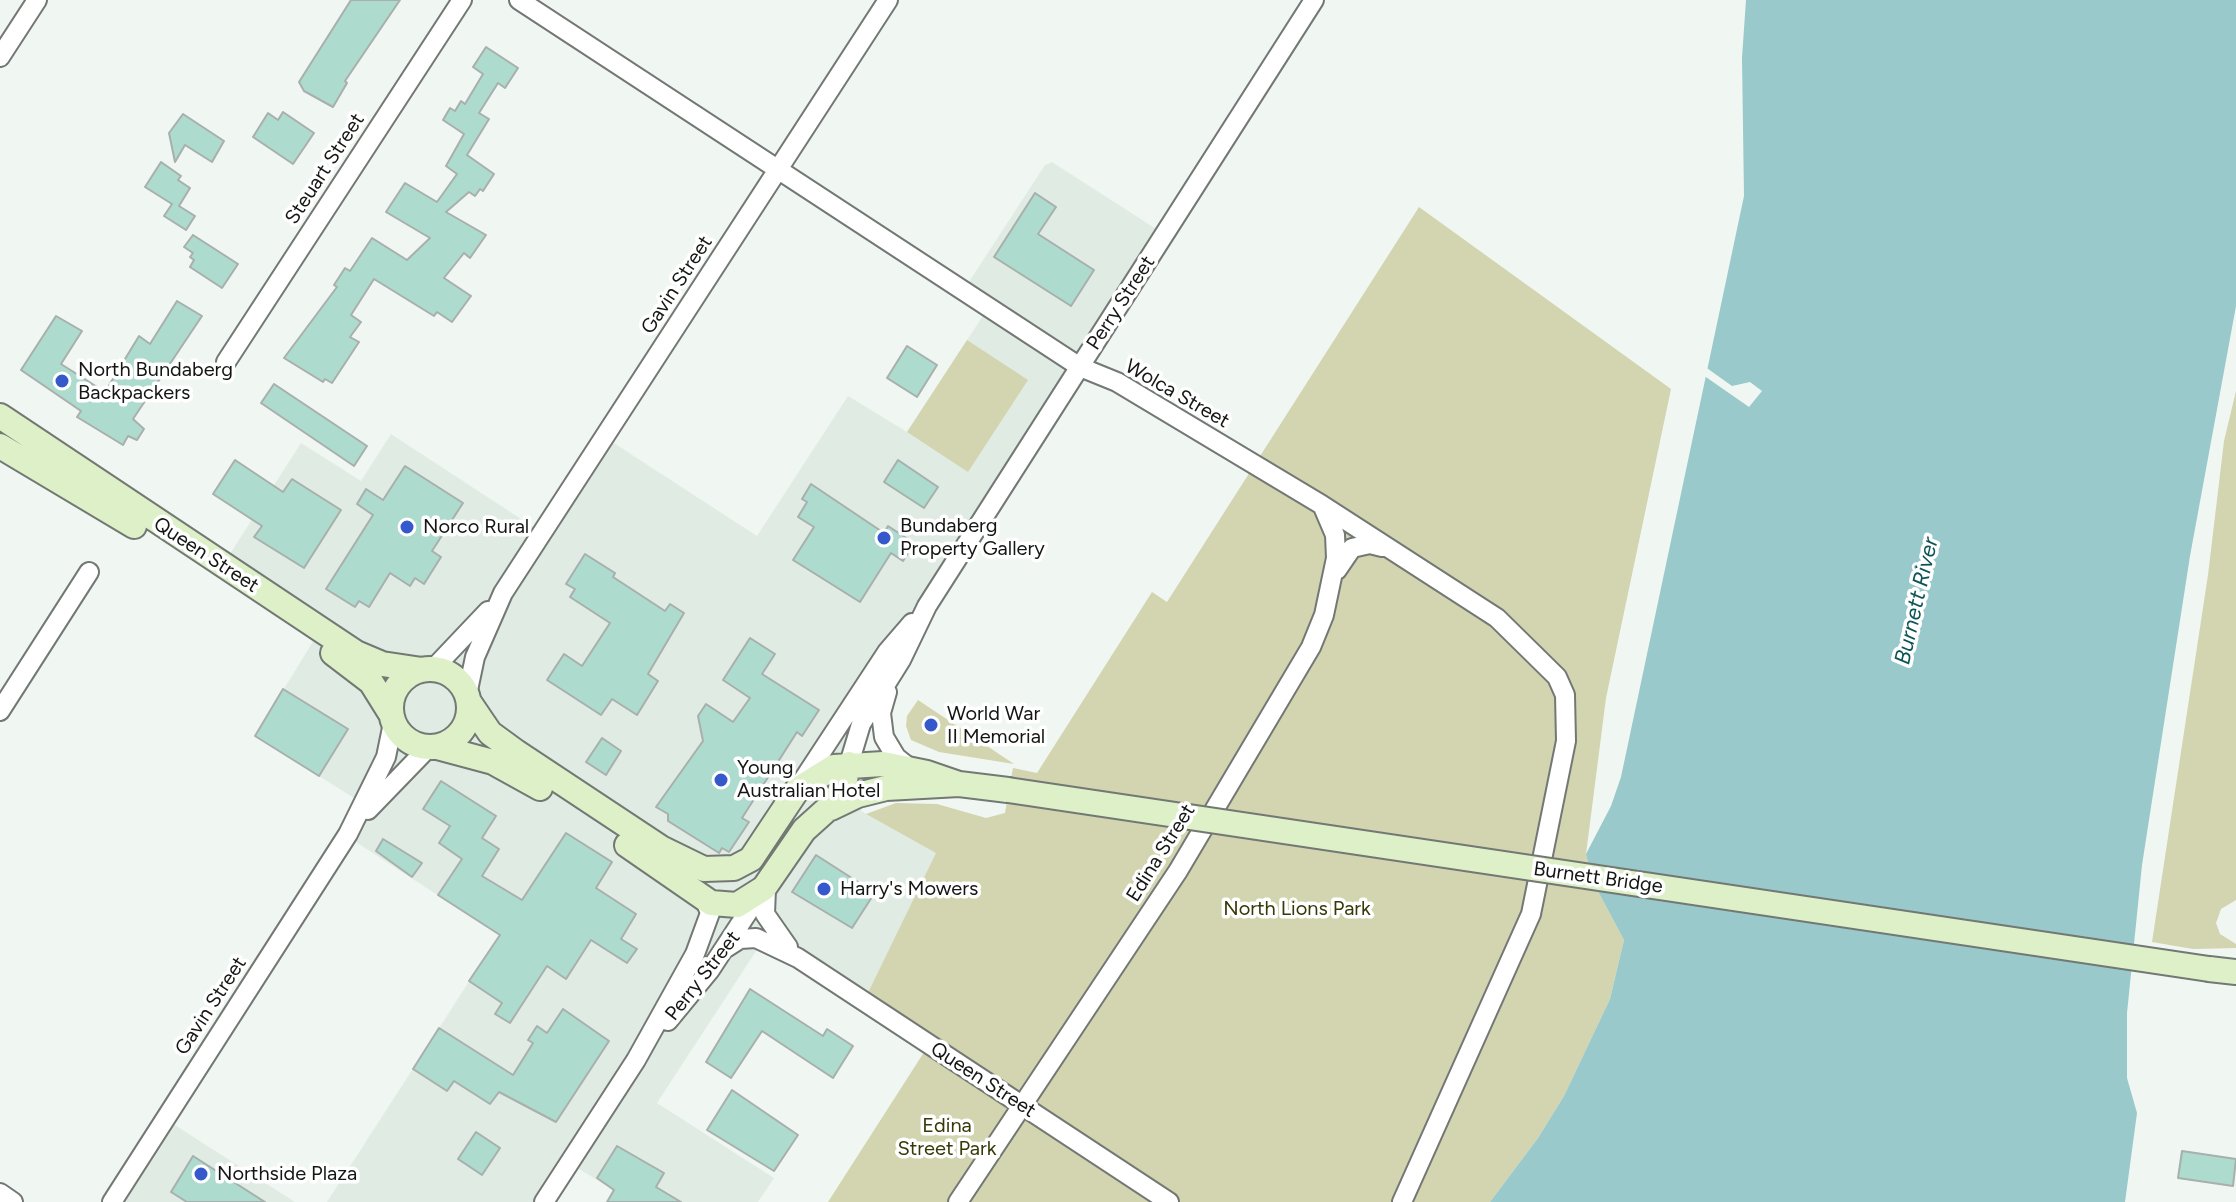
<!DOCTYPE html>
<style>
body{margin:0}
canvas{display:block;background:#f0f6f1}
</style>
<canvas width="2236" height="1202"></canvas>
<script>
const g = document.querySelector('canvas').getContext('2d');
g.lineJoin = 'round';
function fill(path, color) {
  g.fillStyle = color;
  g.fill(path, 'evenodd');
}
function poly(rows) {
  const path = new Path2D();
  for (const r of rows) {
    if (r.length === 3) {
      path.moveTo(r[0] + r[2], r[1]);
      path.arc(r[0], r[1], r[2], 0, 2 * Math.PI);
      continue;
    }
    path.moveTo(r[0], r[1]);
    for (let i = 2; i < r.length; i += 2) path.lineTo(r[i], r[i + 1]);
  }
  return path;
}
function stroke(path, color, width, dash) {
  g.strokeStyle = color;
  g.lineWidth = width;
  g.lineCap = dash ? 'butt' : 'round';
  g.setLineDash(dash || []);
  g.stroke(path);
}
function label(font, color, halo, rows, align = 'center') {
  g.font = font + ' Figtree,sans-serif';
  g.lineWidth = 7;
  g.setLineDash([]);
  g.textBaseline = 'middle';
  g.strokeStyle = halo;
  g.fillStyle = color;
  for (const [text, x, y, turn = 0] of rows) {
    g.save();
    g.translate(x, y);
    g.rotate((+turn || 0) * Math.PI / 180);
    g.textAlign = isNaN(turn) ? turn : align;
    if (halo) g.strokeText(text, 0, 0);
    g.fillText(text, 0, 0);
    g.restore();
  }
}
const built = poly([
 [1052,162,1164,234,900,659,839,794,866,814,937,853,863,1003,762,942,657,1103,774,1178,758,1202,633,1202,571,1164,545,1202,327,1202,499,935,345,835,362,803,255,736,317,635,219,571,301,443,361,481,391,434,541,532,603,436,757,536,848,396,907,432,990,305,965,288,1045,165],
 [167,1120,295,1202,114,1202]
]);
const green = poly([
 [1419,207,1671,389,1606,698,1586,854,1593,882,1624,940,1610,999,1564,1096,1538,1138,1490,1202,828,1202,928,1046,863,1003,936,853,866,814,896,803,937,804,986,818,1005,813,1013,768,1037,773,1152,592,1167,602],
 [967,340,1028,380,968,472,907,432],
 [2236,391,2236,900,2221,909,2216,923,2220,934,2236,944,2236,948,2193,949,2152,942,2208,575,2224,441],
 [918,700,1014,764,939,752,911,740,906,726,907,716]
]);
const water = poly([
 [1746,0,2236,0,2236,306,2190,556,2142,865,2127,1013,2127,1078,2137,1113,2125,1202,1490,1202,1538,1138,1564,1096,1610,999,1624,940,1593,882,1586,854,1611,806,1621,777,1744,196,1742,58]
]);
const pier = poly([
 [1704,366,1732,386,1750,382,1762,391,1749,407,1703,375]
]);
const building = poly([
 [351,0,400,0,345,81,347,83,333,107,304,91,299,82,351,0],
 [486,47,518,68,505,88,498,83,479,113,489,119,467,155,494,174,483,191,480,189,475,196,469,192,446,212,486,235,470,258,464,253,444,278,471,296,452,322,437,312,434,316,374,279,351,315,361,322,350,337,359,342,332,383,325,379,323,382,284,358,337,287,334,285,345,268,350,271,372,238,407,260,430,238,386,212,405,183,437,202,457,174,446,166,464,134,443,120,450,108,455,111,461,101,465,104,483,74,473,67,486,47],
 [283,112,314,133,293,164,253,137,268,113,278,120,283,112],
 [183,114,224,141,212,162,185,145,175,162,169,133,183,114],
 [161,162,181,176,178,180,190,188,179,206,195,216,186,230,164,216,172,204,145,187,161,162],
 [1035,193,1056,207,1038,234,1094,270,1071,306,994,257,1035,193],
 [193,235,238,264,222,288,190,267,194,260,190,257,193,253,184,247,193,235],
 [177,301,202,316,133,419,144,429,137,440,128,436,123,445,77,417,81,411,21,370,56,316,82,331,61,364,105,392,139,336,150,344,177,301],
 [907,346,937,365,917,397,887,378,907,346],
 [274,384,367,446,354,466,261,403,274,384],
 [235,460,283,492,292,479,341,510,304,568,254,537,262,526,213,494,235,460],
 [898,460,938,487,924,508,884,482,898,460],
 [405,466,463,503,432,551,441,557,424,584,415,578,410,586,390,573,369,607,359,601,355,607,326,589,373,515,357,504,366,489,383,500,405,466],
 [811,484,884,533,888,526,914,543,903,561,891,553,860,602,793,560,814,527,798,517,807,502,802,499,811,484],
 [585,554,615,573,613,577,665,611,670,604,684,613,648,674,658,681,637,715,612,699,601,715,547,680,564,654,582,666,610,623,570,597,575,589,566,584,585,554],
 [750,638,775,654,762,674,819,710,802,736,797,732,742,818,749,822,729,852,722,848,719,853,668,821,668,814,656,807,703,741,698,716,706,704,733,722,750,698,723,680,750,638],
 [283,689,348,729,319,776,255,736,283,689],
 [602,738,621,751,606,775,586,762,602,738],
 [441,781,496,816,482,838,499,849,482,876,522,900,566,833,612,862,596,888,636,914,621,939,637,949,627,963,591,940,566,979,547,966,510,1023,495,1014,502,1003,469,981,500,935,438,895,462,859,439,843,450,826,423,809,441,781],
 [383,839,422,863,412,877,376,851,383,839],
 [816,855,858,882,855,886,872,897,852,928,792,892,816,855],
 [750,989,823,1036,827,1029,853,1046,833,1078,762,1031,731,1078,706,1062,750,989],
 [563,1009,609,1041,556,1122,499,1092,490,1104,454,1081,447,1091,413,1069,439,1028,513,1075,533,1043,528,1040,537,1026,547,1033,563,1009],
 [732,1090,798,1135,774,1171,707,1130,732,1090],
 [476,1132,500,1148,482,1175,458,1159,476,1132],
 [617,1146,664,1173,656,1187,681,1202,607,1202,614,1190,597,1178,617,1146],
 [2182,1151,2236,1159,2233,1186,2178,1178,2182,1151],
 [193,1156,265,1202,187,1202,171,1192,193,1156]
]);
const minor = poly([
 [519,0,1080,367,1117,382,1322,505,1497,618,1557,677,1565,695,1566,741,1531,914,1402,1202],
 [0,57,37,0],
 [226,362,462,0],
 [1337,570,1352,548,1370,544,1382,547],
 [433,669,488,611],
 [887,692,881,713,884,737,896,757,911,769],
 [467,695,475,657,503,593,888,0],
 [0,711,89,572],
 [849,764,861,724,901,660,927,606,1314,0],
 [799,786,887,652,912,623],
 [368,810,428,748],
 [766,889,765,914,788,947],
 [726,948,740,939,756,938,798,958,1169,1202],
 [668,1021,710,970,763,889],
 [0,1193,13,1202],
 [112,1202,348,834,386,757,393,723],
 [544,1202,636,1060,695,954,710,913,704,898],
 [958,1202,1178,871,1311,647,1324,615,1336,558,1335,535,1323,507]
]);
const secondary = poly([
 [0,416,356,653,382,664,422,670],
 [0,446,134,526],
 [333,653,371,682,391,714],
 [430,708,39],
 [469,702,490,733,516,752,661,848,704,869,734,868,751,859,797,790,834,767,883,764,927,773,959,784],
 [437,747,493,762,540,788],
 [831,808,858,795,886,788,959,784,1008,790],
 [627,845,711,903,737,905,764,888,804,830,834,803,843,787,849,764],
 [2209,969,2236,972]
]);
const secondaryBridge = poly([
 [1008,790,2209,969]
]);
const markers = [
 [62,381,8,"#3559ca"],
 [407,527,8,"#3559ca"],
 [884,538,8,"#3559ca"],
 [931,725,8,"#3559ca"],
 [721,780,8,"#3559ca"],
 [824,889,8,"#3559ca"],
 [201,1174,8,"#3559ca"]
];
const streetNames = [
 ["Steuart Street",325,169,-57],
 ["Gavin Street",677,285,-57],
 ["Perry Street",1121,303,-57],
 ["Wolca Street",1177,394,30],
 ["Queen Street",206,555,33],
 ["Edina Street",1161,853,-58],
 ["Burnett Bridge",1598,878,8],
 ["Perry Street",703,976,-52],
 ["Gavin Street",211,1006,-57],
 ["Queen Street",983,1080,33]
];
const poiNames = [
 ["North Bundaberg",78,370],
 ["Backpackers",78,393],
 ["Bundaberg",900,526],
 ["Property Gallery",900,549],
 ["Norco Rural",423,527],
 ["World War",947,714],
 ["II Memorial",947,737],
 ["Young",737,768],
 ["Australian Hotel",737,791],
 ["Harry's Mowers",840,889],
 ["Northside Plaza",217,1174]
];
const parkNames = [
 ["North Lions Park",1297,909],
 ["Edina",947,1126],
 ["Street Park",947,1149]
];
const waterNames = [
 ["Burnett River",1917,601,-77]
];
fill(built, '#e0ece3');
fill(green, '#d3d4b0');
fill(water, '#99c9cb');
fill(pier, '#f0f6f1');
fill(building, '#addbce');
stroke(building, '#a8afad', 2);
stroke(minor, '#737874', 22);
stroke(secondary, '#737874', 28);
stroke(minor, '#fff', 18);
stroke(secondary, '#ddf0c7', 24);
stroke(secondaryBridge, '#737874', 28, []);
stroke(secondaryBridge, '#ddf0c7', 24);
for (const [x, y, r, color] of markers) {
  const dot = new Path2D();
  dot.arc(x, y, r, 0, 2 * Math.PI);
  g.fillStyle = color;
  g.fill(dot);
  stroke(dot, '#fff', 3);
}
label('20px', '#141614', '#fff', streetNames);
label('20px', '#141614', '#fff', poiNames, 'left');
label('20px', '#393809', '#fff', parkNames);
label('italic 22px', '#0d5456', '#fff', waterNames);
</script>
